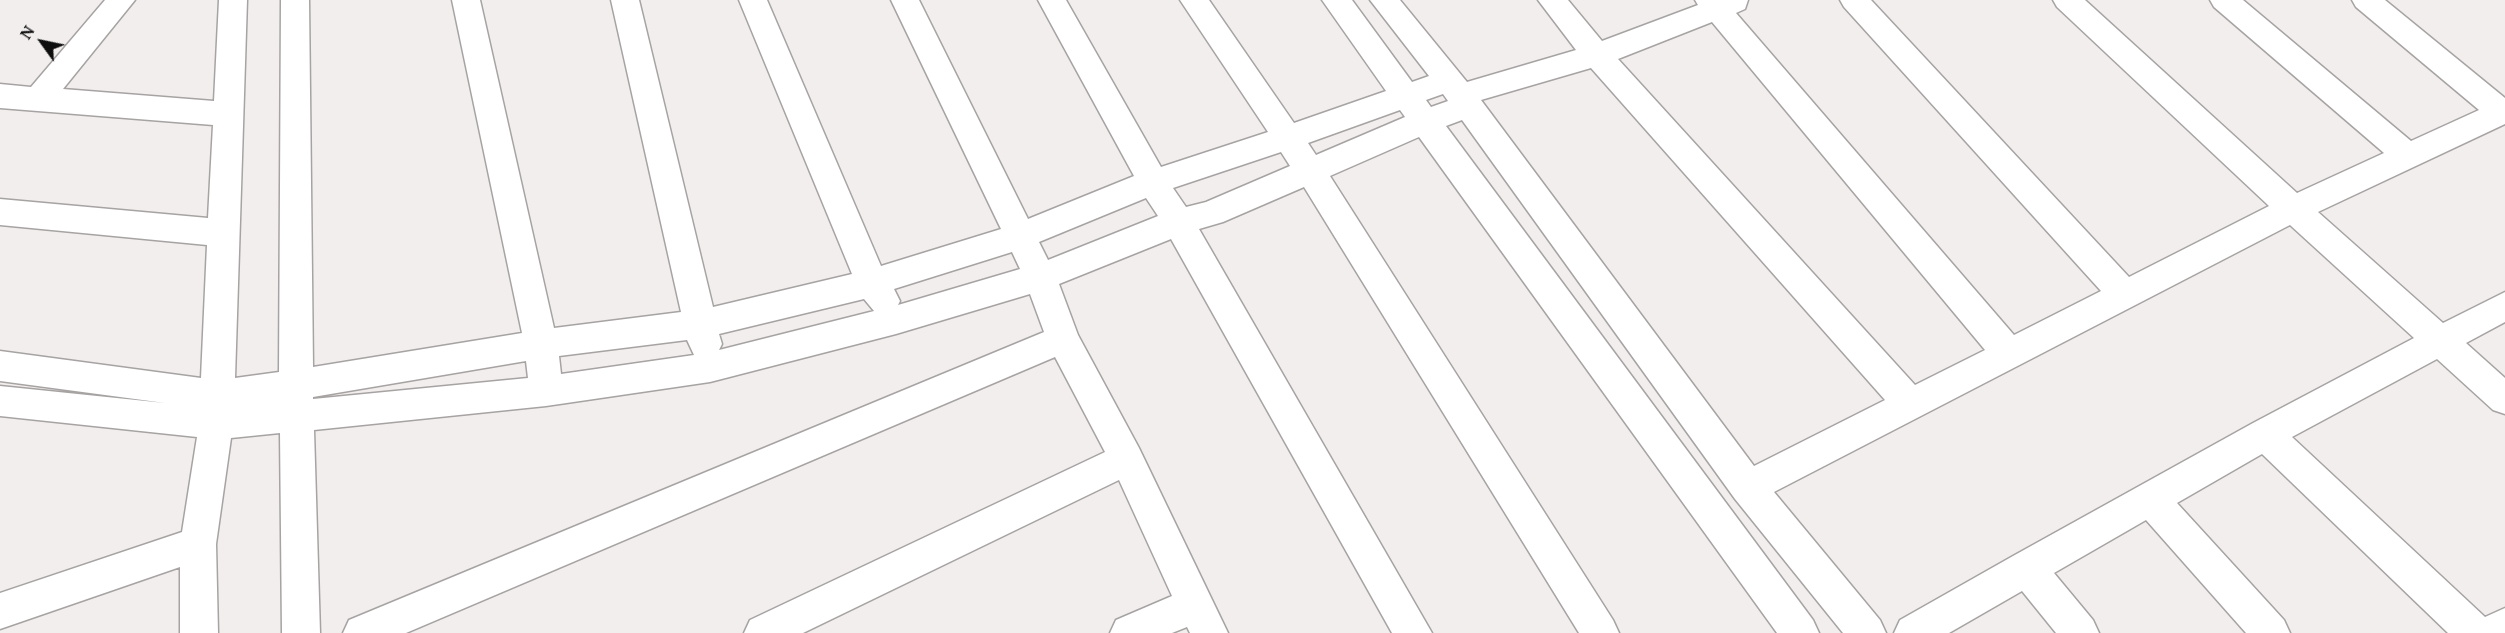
<!DOCTYPE html>
<style>
body{margin:0}
#map{position:relative;width:2505px;height:633px;overflow:hidden;background:#f2eeee;font-family:"PT Serif",serif}
canvas{display:block}
.north{position:absolute;left:12px;top:12px;width:60px;height:60px;-webkit-text-stroke:4px #f2eeee;paint-order:stroke;rotate:303deg;font-size:16px;font-weight:700;line-height:24px;text-align:center;color:#0f0e0e}
.north::after{content:'';display:block;margin:auto;width:21px;height:27px;background:#0f0e0e;clip-path:polygon(50% 0,100% 100%,50% 72%,0 100%)}
</style>
<div id="map">
<canvas width="2505" height="633"></canvas>
<div class="north">N</div>
</div>
<script>
const g = document.querySelector('canvas').getContext('2d');
g.lineJoin = 'round';
function poly(rows) {
  const path = new Path2D();
  for (const r of rows) {
    path.moveTo(r[0], r[1]);
    for (let i = 2; i < r.length; i += 2) path.lineTo(r[i], r[i + 1]);
  }
  return path;
}
function stroke(path, color, width, dash) {
  g.strokeStyle = color;
  g.lineWidth = width;
  g.lineCap = dash ? 'butt' : 'round';
  g.setLineDash(dash || []);
  g.stroke(path);
}
function fill(path, color) {
  g.fillStyle = color;
  g.fill(path, 'evenodd');
}
const minor = poly([
 [105,0,135,0,63,89,214,101,219,0,247,0,235,378,279,372,281,0,309,0,313,367,522,333,452,0,480,0,554,328,681,312,611,0,639,0,713,307,852,274,739,0,767,0,881,266,1001,229,891,0,919,0,1028,219,1134,176,1038,0,1066,0,1161,167,1268,132,1180,0,1209,0,1294,123,1386,91,1322,0,1352,0,1412,82,1429,76,1370,0,1400,0,1467,82,1576,50,1538,0,1568,0,1602,41,1698,5,1695,0,1748,0,1745,9,1736,13,2014,335,2101,291,1844,7,1840,0,1871,0,2129,277,2269,206,2057,7,2053,0,2085,0,2297,193,2384,153,2214,7,2210,0,2243,0,2411,141,2479,110,2356,7,2352,0,2385,0,2505,98,2505,124,2318,212,2443,323,2505,292,2505,322,2466,343,2505,378,2505,414,2493,410,2437,359,2292,437,2485,617,2505,608,2505,633,2448,633,2262,454,2177,503,2284,620,2290,633,2246,633,2146,520,2054,573,2093,620,2099,633,2056,633,2022,591,1949,633,1894,633,1900,620,2013,556,2253,423,2414,338,2290,225,1774,492,1880,620,1886,633,1843,633,1735,499,1462,120,1446,126,1813,620,1819,633,1777,633,1419,137,1330,176,1613,620,1619,633,1579,633,1304,187,1223,222,1199,229,1432,633,1392,633,1171,239,1059,284,1078,335,1139,448,1228,633,1190,633,1187,627,1172,633,1110,633,1116,620,1172,596,1119,480,803,633,744,633,750,620,1105,452,1055,357,406,633,343,633,349,620,1044,332,1030,294,896,334,710,382,546,406,314,430,320,633,282,633,280,433,231,438,216,544,218,633,180,633,180,567,0,629,0,593,182,532,197,437,0,416,0,386,165,403,0,381,0,351,201,378,207,245,0,225,0,199,208,218,213,125,0,108,0,84,31,87,105,0],
 [1712,22,1985,350,1915,385,1618,59,1712,22],
 [1591,68,1885,400,1754,466,1481,100,1591,68],
 [1443,94,1448,101,1431,107,1426,100,1443,94],
 [1400,110,1405,117,1316,155,1308,143,1400,110],
 [1281,152,1290,166,1206,202,1186,207,1173,188,1281,152],
 [1146,198,1158,216,1048,260,1039,242,1146,198],
 [1012,252,1020,269,898,305,900,301,894,289,1012,252],
 [864,299,874,311,719,350,722,344,719,334,864,299],
 [687,340,694,355,561,374,559,356,687,340],
 [526,361,528,378,313,399,313,397,526,361]
]);
stroke(minor, '#a7a3a3', 3);
fill(minor, '#fff');
</script>
